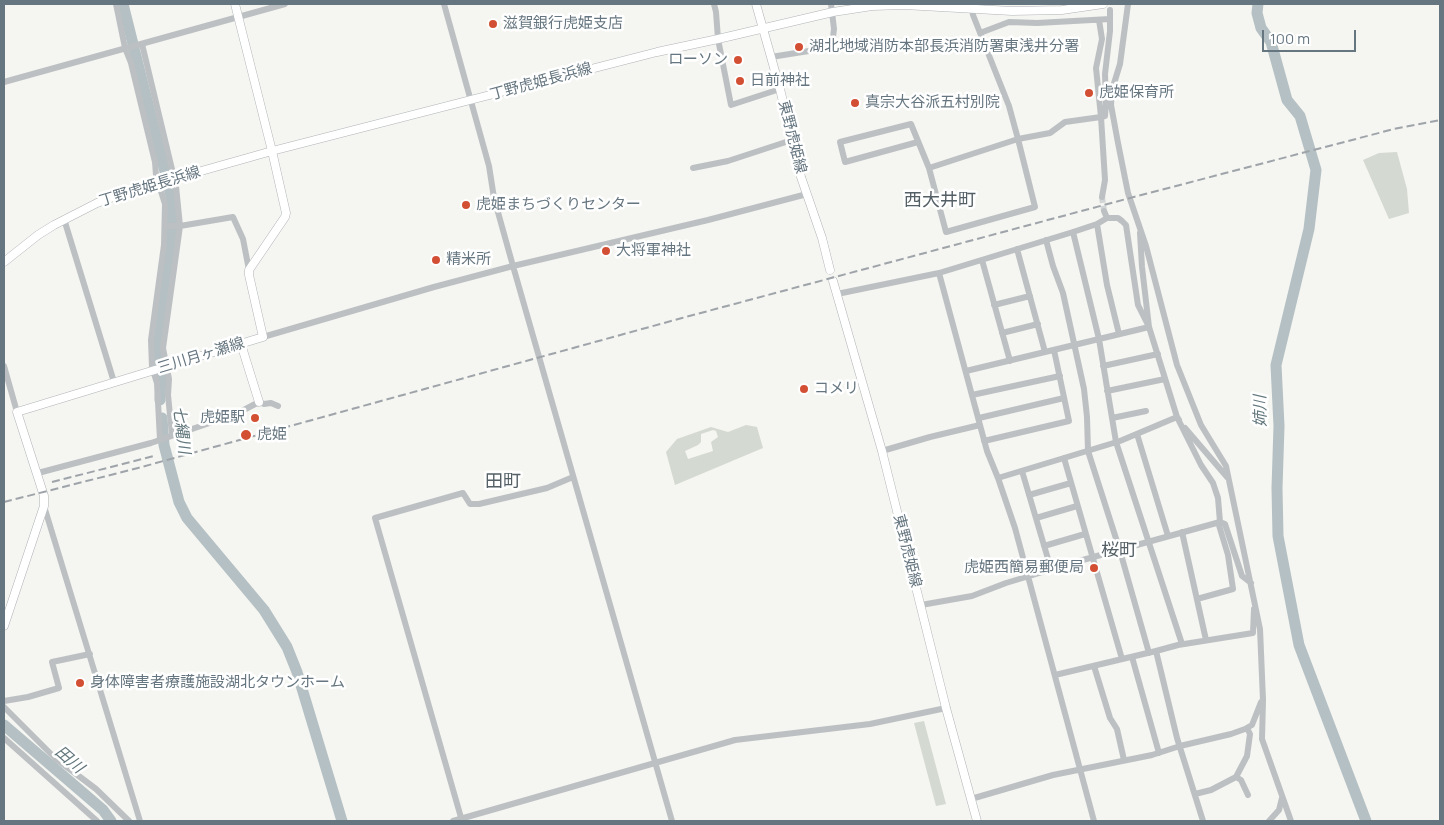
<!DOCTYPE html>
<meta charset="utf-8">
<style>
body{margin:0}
#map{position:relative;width:1444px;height:825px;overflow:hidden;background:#f5f5f1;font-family:Manrope,sans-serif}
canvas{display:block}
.frame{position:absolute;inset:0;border:5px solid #667680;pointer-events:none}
.scale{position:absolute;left:1262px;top:30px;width:94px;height:22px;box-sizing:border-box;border:2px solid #667680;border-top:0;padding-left:6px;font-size:15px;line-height:18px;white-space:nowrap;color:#667680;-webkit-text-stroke:4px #fff;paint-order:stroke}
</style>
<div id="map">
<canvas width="1444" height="825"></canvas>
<div class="frame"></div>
<div class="scale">100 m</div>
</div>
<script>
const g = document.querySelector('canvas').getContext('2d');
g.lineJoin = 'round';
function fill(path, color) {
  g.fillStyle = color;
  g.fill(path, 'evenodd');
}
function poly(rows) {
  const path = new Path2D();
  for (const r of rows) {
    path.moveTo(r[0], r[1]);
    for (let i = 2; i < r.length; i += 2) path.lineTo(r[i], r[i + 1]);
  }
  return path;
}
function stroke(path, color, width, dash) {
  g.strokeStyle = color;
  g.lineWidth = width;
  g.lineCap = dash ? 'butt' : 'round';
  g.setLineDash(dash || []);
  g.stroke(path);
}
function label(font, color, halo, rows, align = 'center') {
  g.font = font + ' Manrope,"Noto Sans JP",sans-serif';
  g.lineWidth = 5;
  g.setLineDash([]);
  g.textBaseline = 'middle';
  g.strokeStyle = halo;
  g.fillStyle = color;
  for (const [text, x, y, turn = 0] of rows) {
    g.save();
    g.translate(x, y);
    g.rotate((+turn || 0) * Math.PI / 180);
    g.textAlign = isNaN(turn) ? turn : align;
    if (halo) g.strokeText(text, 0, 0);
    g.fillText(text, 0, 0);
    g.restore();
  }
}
const green = poly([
 [1397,152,1407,189,1409,213,1389,219,1363,160,1379,153],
 [746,425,757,427,763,448,675,485,666,452,677,439,711,427,728,432],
 [713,430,716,431,718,437,711,442,713,451,688,459,685,451,698,445,701,442,701,434],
 [924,721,946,804,936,806,914,723]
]);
const river = poly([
 [123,4,171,196,172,242,158,348,161,376,160,400],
 [1258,4,1257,13,1261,28,1271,42,1287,100,1300,116,1316,170,1309,229,1276,365,1279,426,1277,488,1278,536,1299,645,1366,821],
 [162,418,164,445,179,502,187,518,264,610,287,647,297,672,342,821],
 [4,725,103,810,111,821]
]);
const minorTunnel = poly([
 [1102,197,1104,211]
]);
const minor = poly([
 [116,4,125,48,131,63,155,162,156,175,165,204,164,245,151,340,152,367,157,383,160,440],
 [444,4,489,166,494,198,513,266,672,821],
 [714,4,716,12,718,39,731,105,780,89],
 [971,4,973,15,1009,106,1018,139,1035,207,946,232,929,168,1018,139,1050,133,1065,122,1101,117,1096,68,1102,39,1099,20],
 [1128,4,1120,64,1112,90,1111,105,1118,143,1128,193,1146,246,1177,365,1201,425,1226,466,1260,629,1263,700,1262,739,1291,821],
 [980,33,1009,22,1037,23,1110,19],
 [142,44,176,186,180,226,163,348,169,379,168,395,172,435],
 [771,57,815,50,832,45,834,29,831,4],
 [4,82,285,4],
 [918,142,845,162,840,142,911,124,929,168],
 [693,168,728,161,792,140],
 [1102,197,1105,180,1101,117,1105,116,1106,104,1105,74,1110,31,1110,10],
 [1104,211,1107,218],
 [64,219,114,382],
 [1097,224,1107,285,1119,334],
 [165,226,180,226,233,217,243,239,249,270],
 [1073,232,1099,339,1116,442,1182,644],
 [1140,233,1142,267,1149,327,1177,417,1179,420],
 [1046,240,1053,266,1063,293,1084,389,1087,417,1088,451,1120,551,1149,653],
 [1017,249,1045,352],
 [982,260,1010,361],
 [939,273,987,451,998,478],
 [837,294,939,273,1073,232,1097,224,1107,218,1118,218,1122,221,1126,225,1138,305,1149,327,966,371],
 [994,305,1030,296],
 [1002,333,1038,324],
 [263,337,434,287,513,266,708,220,807,194],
 [4,366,17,412],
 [1103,366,1158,354],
 [1107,391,1165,379],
 [972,395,1060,376],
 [979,418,1064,398],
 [1112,418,1146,411],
 [1185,428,1227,477],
 [1137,434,1168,536],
 [984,441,1069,421,1054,350],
 [882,451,930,437,980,425],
 [1064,458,1122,659],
 [1022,471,1051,569],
 [38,473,151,443,236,414,259,402,264,404,271,403,278,406],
 [1029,495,1071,483],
 [44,506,140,821],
 [1036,518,1077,506],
 [1182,532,1206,640],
 [1044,546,1085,534],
 [1197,599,1233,589,1228,555,1218,522],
 [921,605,972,596,1006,583,1079,561,1220,522,1225,524,1242,576,1251,583],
 [1156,651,1178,645,1253,633,1254,609],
 [1132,657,1159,753],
 [1094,666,1110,718,1117,729,1124,760],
 [1055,675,1156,651,1177,738,1203,821],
 [4,701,28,697,59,688,52,662,90,654],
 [4,707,55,758,96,789,129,821],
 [4,738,97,821],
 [1236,777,1247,756,1250,734,1247,728],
 [1195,794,1211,790,1236,777,1241,780,1248,795],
 [971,799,1053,775,1152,755,1180,746,1231,734,1245,729,1252,725,1261,702],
 [453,821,735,740,870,724,946,708],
 [462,821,375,518,463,493,470,504,479,504,547,488,573,477],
 [1094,821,1015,528,998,478,1120,441,1177,417,1201,465,1213,483,1218,498,1220,522],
 [1269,821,1279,810,1282,798]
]);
const major = poly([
 [756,4,780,89,801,177,822,238,830,270],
 [4,262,38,235,54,225,97,203,127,192,272,151,657,52,718,39,833,12,872,6,904,5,1012,11,1062,10,1103,4],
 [833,281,882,451,946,708,977,821],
 [241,344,259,402],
 [4,626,44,506,44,496,17,412,263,337,249,275,249,270,285,217,286,213,272,151,235,4]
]);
const rail = poly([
 [52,482,154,456],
 [4,502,138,468,682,318,1130,198,1394,129,1440,120]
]);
const markers = [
 [493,24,5,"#d34f33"],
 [799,47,5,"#d34f33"],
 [738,60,5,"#d34f33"],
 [740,81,5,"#d34f33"],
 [1089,93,5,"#d34f33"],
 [855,103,5,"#d34f33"],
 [466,205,5,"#d34f33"],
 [606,251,5,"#d34f33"],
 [436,260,5,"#d34f33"],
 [804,389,5,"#d34f33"],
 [255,418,5,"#d34f33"],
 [246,435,6,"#d34f33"],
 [1094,568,5,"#d34f33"],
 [80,683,5,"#d34f33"]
];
const poiNames = [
 ["滋賀銀行虎姫支店",503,24],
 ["湖北地域消防本部長浜消防署東浅井分署",809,47],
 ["ローソン",728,60,"right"],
 ["日前神社",750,81],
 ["虎姫保育所",1099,93],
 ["真宗大谷派五村別院",865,103],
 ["虎姫まちづくりセンター",476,205],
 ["大将軍神社",616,251],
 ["精米所",446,260],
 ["コメリ",814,389],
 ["虎姫駅",245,418,"right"],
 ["虎姫",257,435],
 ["虎姫西簡易郵便局",1084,568,"right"],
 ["身体障害者療護施設湖北タウンホーム",90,683]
];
const streetNames = [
 ["丁野虎姫長浜線",541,82,-15],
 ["東野虎姫線",792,137,76],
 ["丁野虎姫長浜線",150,187,-17],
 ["三川月ヶ瀬線",201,356,-17],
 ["東野虎姫線",907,551,76]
];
const waterNames = [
 ["姉川",1261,411,-91],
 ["七縄川",181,430,83],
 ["田川",69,760,41]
];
const quarterNames = [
 ["西大井町",940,201],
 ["田町",503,482],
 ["桜町",1119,551]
];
fill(green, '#d4d9d1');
stroke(river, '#b4c0c3', 11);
stroke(minorTunnel, '#d1d5d5', 6, [6, 3]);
stroke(major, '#b0b4b7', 9);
stroke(minor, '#bcc0c3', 6);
stroke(major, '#fff', 8);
stroke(rail, '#9ea4a9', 2, [8, 4]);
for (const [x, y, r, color] of markers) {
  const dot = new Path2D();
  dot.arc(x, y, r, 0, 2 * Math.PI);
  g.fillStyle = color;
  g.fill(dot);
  stroke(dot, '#fff', 2);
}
label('15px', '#667680', '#fff', poiNames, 'left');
label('15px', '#667680', '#fff', streetNames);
label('italic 16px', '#62777d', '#fff', waterNames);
label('18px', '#545f66', '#fff', quarterNames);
</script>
